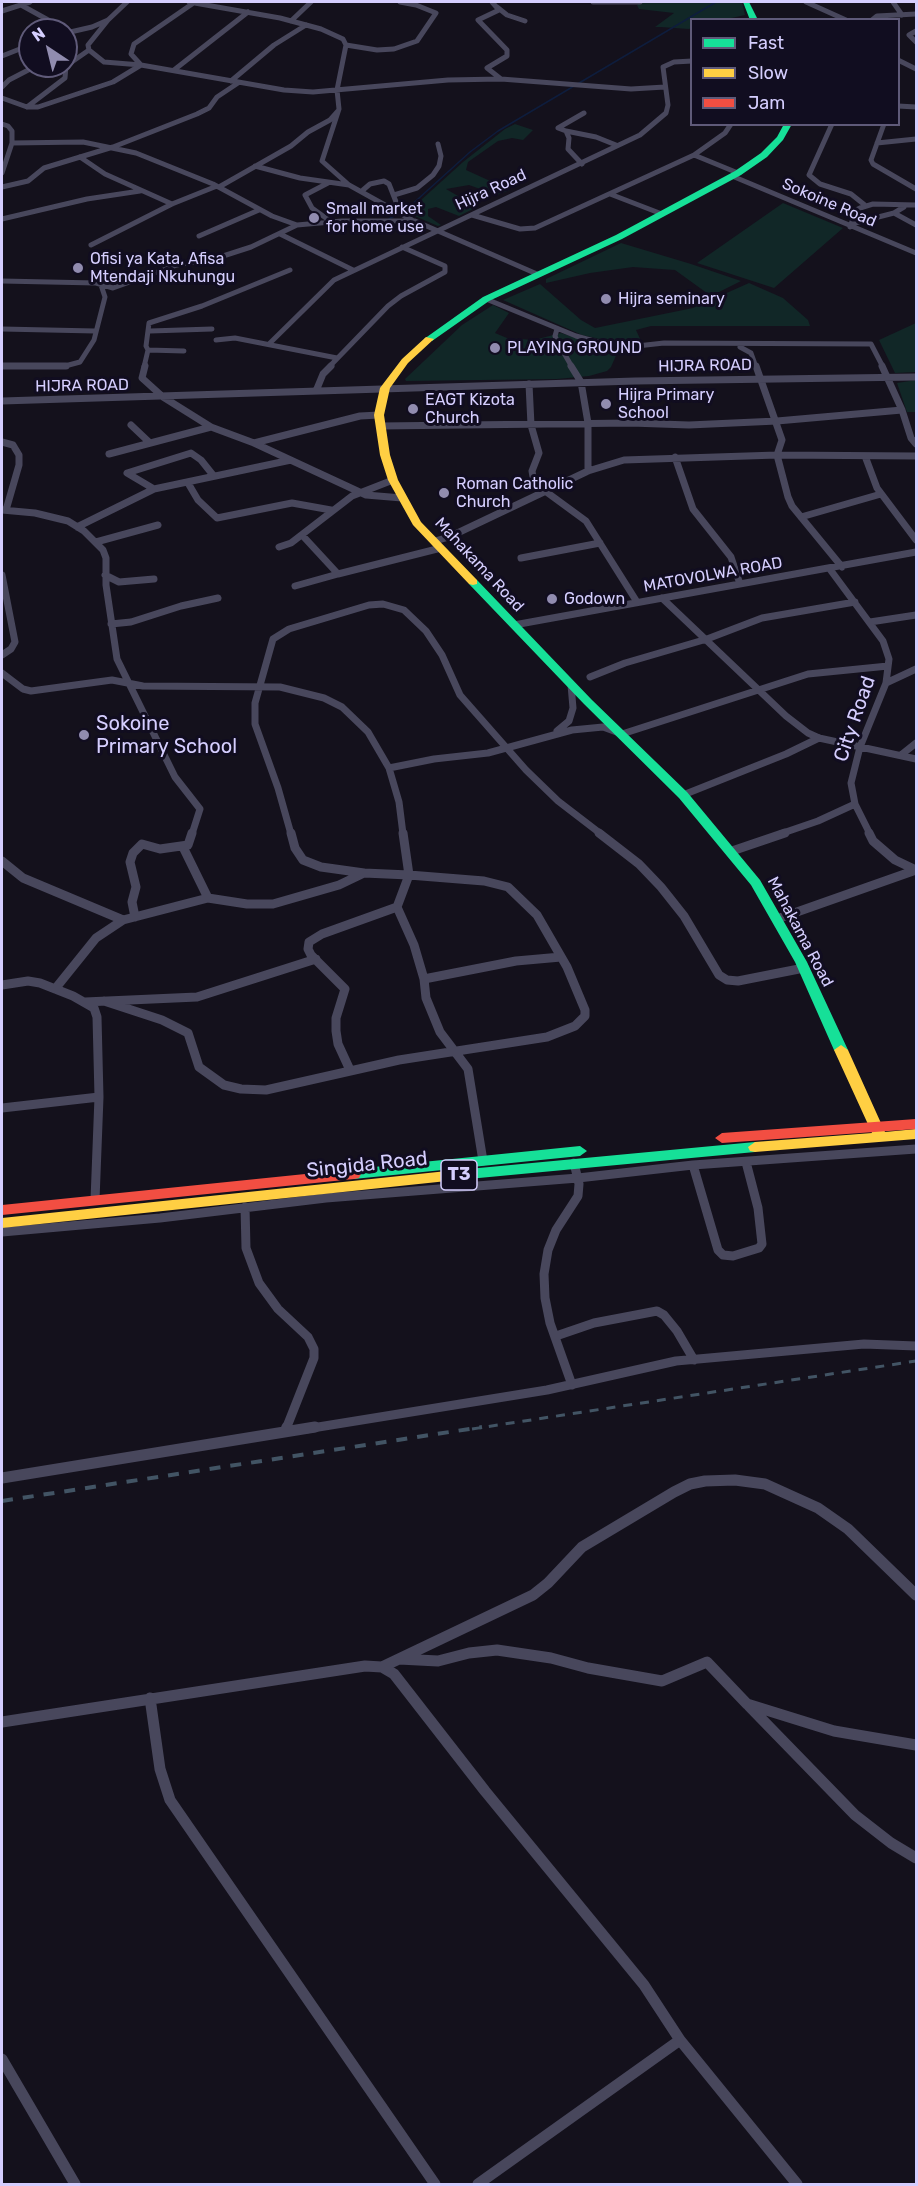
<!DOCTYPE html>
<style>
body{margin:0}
#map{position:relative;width:918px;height:2186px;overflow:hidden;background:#14111c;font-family:Rubik,sans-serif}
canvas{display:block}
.frame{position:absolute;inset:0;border:3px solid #d5cefe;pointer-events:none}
.legend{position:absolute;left:690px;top:18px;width:210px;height:108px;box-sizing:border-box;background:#110d20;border:2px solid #5f5a79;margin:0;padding:8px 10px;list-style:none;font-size:18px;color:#d5cefe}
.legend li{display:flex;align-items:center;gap:12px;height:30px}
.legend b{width:30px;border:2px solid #5f5a79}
.north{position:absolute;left:18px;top:18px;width:60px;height:60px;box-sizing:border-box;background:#110d20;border:2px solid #5f5a79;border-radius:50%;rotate:325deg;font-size:16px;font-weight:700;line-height:24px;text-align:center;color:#d5cefe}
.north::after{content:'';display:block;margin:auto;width:21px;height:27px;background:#918caf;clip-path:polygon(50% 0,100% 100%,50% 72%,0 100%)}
</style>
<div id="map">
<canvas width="918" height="2186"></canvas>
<div class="frame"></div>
<ul class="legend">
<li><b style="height:8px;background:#16e098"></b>Fast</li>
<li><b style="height:8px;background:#ffcf43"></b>Slow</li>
<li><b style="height:8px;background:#f24e42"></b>Jam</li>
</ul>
<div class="north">N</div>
</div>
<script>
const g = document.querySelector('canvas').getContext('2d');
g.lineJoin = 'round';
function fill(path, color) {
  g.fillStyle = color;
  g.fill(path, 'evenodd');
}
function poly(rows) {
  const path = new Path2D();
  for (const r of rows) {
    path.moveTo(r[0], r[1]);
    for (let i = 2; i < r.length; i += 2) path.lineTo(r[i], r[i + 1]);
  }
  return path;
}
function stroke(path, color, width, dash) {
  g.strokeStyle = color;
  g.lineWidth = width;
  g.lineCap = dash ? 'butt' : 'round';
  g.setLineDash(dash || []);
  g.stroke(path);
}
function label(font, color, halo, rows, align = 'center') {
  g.font = font + ' Rubik,sans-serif';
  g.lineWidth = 6;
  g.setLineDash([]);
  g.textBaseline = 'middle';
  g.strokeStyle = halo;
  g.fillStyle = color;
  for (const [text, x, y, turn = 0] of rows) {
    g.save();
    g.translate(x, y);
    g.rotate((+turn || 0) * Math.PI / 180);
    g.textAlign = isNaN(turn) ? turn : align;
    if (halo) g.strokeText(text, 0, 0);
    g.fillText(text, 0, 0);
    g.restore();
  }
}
const green = poly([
 [640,2,742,2,745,15,727,19,692,20,691,28,689,29,661,27,655,27,674,13,639,9,637,5],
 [515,124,533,130,523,140,512,138,498,141,468,162,466,170,510,190,497,195,469,185,446,189,477,207,459,216,436,207,428,209,428,216,441,225,438,226,410,214,410,210,463,162,505,129],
 [783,203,843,228,774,288,697,263],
 [621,243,691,264,741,281,711,296,675,270,633,267,590,273,546,283,546,279],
 [749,283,783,298,808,320,810,326,651,326,636,330,641,341,626,345,582,335,503,300,540,284,581,320,595,328,693,308],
 [493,305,509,313,495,333,507,338,534,340,561,333,618,351,611,367,607,371,589,376,557,379,406,381,405,379,462,325],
 [916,323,916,372,895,373,879,340],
 [916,380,916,412,907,412,897,383]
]);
const stream = poly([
 [389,219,408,208,470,152,498,131,716,2],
 [369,230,384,222]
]);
const streetFar3 = poly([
 [189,2,280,18,321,29,343,39,346,45,337,90,339,109,322,161,349,185],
 [492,2,499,10,478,20,507,50,507,56,487,68,501,79],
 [593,2,640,2],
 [806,2,846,20],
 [893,2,902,15],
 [21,5,70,32],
 [497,7,507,15,525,21],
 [2,11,30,2],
 [108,20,88,45,89,50,104,62,141,65,284,90,313,92,448,80,501,79,631,89,665,87],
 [872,20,877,16,916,14],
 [291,21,311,2],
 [916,31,909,35,916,42],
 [66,33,92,27,108,20,127,2],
 [346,45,377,50,394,49,417,41,436,13,416,5,400,2],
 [2,56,30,45],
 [898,60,916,69],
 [174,70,248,12],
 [231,81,274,45,306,25],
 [2,87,9,80,36,66],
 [2,98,27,107,38,107,113,82,141,65,131,54,134,44,195,2],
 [898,106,916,107],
 [27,107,65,78,66,66,89,50],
 [2,124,8,126,12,131,12,143,2,173],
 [832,124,809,175,820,184,851,194,866,206],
 [884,124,871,160,873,164,916,189],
 [566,131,596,137,616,145],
 [12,143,83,142,136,153,213,184,272,216,297,225,342,221,415,221,537,274],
 [877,143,916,139],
 [694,155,738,173],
 [80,157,105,174,172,204],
 [582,164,568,149,569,138,566,131,558,128,584,113],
 [255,166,300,178,349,185,412,220],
 [732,176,916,253],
 [328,183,305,195,312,208,330,221],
 [2,187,28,181,44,168,113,147,197,114,209,108,217,97,238,83],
 [219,187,291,146,308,132,330,120,338,111],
 [363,190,370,184,384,181,389,184,400,212],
 [610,194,662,214],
 [394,195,417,188,433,175,439,166,441,156,438,144],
 [894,213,916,225],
 [472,215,520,229,535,228,694,155,725,133,731,124],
 [2,219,87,199,140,191],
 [851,224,894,213,904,207],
 [850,227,856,210,860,208,873,204,916,205],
 [280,234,353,270],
 [199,236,259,210],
 [91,245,172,204,217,186],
 [2,281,96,283,113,288,177,265,220,257,251,247,297,225],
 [486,299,576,336,619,348,664,343,871,344,883,367],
 [2,329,95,331],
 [557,329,555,336,557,341,572,367],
 [150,331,212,329],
 [216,340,235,338,337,358],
 [270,343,334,280,640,135,666,113,668,105,663,67,674,62,692,61],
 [740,347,751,353,756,367],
 [184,351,148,350,146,346,149,323,202,306,290,270],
 [2,366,65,366,80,362,94,340,105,297,101,285],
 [144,367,148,350],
 [329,367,388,306,401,296,445,272,445,266,402,247]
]);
const streetFar2 = poly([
 [2,366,66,366],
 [145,366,142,378,163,397,211,427,254,443,366,495,402,498],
 [571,366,581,382,588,423,588,471],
 [756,366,782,440,777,455,788,497,792,506,842,567],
 [882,366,902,410,911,438,916,444],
 [529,384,531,425,539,453,532,471,533,477,541,488,586,521,637,602],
 [316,391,323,374,331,366],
 [2,401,635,381,916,377],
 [131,425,150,443],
 [380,426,631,423,689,425,777,421,902,410],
 [2,442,13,445,19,455,19,465,6,510],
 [254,443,360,416,379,415],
 [109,454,211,427],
 [865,456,877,488,916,540],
 [675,457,693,509,731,557,740,584],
 [188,483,198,500,217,518,292,503,331,510],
 [154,489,127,473,191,453,201,460,213,475],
 [2,510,35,513,68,521,84,531,103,550,106,558,106,585,117,659,175,777,200,809,192,834],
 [801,517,881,494],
 [77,527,154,489,291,460],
 [302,535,338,574,441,548],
 [435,541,449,537,588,471,624,460,777,455,916,456],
 [96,542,158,525],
 [279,547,291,543,352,496,393,480],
 [521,558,600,543],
 [829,568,883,641,889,659,886,683,860,747,851,783,855,804,870,834],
 [2,575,15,642,11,649,2,655],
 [105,575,119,582,154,579],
 [295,586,338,574],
 [662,598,786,716,808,733,819,738,916,759],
 [870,622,916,615],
 [111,624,131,622,181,606,218,598],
 [514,625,916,552],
 [2,673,23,689,31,691,112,680,143,686,280,687,324,698,342,707,368,732,389,768,399,802,403,834],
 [590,677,625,663,707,639,762,618,855,602],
 [886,683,916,669],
 [557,731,569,721,573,708,571,685],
 [901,755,916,743],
 [389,768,434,759,488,753,572,730,603,727,622,734,808,674,888,666],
 [683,795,786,754,819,738],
 [291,834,278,788,255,724,255,703,273,639,289,629,369,605,383,604,404,610,426,631,442,655,460,695,526,770,558,801,601,834],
 [780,834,818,821,855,804]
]);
const streetFar1 = poly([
 [291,833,295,848,303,860,321,867,364,873],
 [403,833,409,875,397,907,414,945,424,979,426,998,440,1032,468,1069,483,1161],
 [599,833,639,864,661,887,684,916,719,975,727,980,738,981,804,968],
 [869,833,873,841,895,860,916,870],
 [183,847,208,898],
 [732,851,785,833],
 [2,861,23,878,123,920],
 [135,917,132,902,136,887,130,862,133,853,142,844,160,849,188,845,192,833],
 [777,919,916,870],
 [424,979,516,961,561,957],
 [2,985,28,981,40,983,73,996,94,1008,97,1017,99,1097,95,1200],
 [55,989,96,938,123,920,208,898,247,904,273,904,339,885,364,873,409,875,484,881,508,887,537,915,567,967,585,1010,585,1016,575,1026,547,1037,399,1060,266,1090,241,1089,224,1085,199,1067,188,1033,162,1020,104,1001],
 [85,1002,197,997,316,959],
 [350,1070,338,1044,336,1031,336,1018,345,989,311,955,308,949,309,942,322,934,397,907],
 [2,1108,99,1097],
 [693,1165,718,1250,723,1255,733,1256,759,1248,762,1244,758,1208,746,1162],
 [245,1207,246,1248,259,1283,278,1309,308,1337,314,1349,314,1358,286,1429],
 [2,1232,160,1218,326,1198,578,1178,693,1165,916,1149],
 [556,1336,594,1323,657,1311,664,1315,677,1331,694,1360],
 [572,1385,550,1323,545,1298,544,1274,548,1250,556,1230,578,1196,579,1184,574,1163],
 [306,1429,547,1390,676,1361,864,1344,916,1346]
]);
const street = poly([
 [285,1432,287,1427],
 [2,1478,315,1427],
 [399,1659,438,1661,469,1653,497,1650,551,1658,588,1668,662,1681,707,1662,747,1704,834,1731,916,1745],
 [382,1667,533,1595,548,1583,582,1547,674,1492,690,1484,705,1481,735,1480,765,1484,818,1508,848,1529,916,1595],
 [150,1698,160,1769,170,1800,435,2184],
 [749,1706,855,1815,891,1843,916,1858],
 [2,1722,365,1666,382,1667,394,1674,485,1791,644,1985,680,2040,797,2184],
 [2,2059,75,2184],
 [478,2184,680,2040]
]);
const fast = poly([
 [743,2,749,2,758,20,750,20,743,2],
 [784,124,792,124,783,140,767,157,741,175,622,239,489,301,432,341,424,339,483,297,616,235,735,171,761,153,777,137,784,124],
 [473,579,477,580,592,700,687,792,760,880,807,962,848,1050,846,1053,841,1055,834,1050,795,962,751,885,679,798,584,704,469,584,469,580,473,579],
 [755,1142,762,1147,755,1152,447,1181,442,1180,440,1176,442,1172,447,1171,755,1142],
 [580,1146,587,1151,580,1156,354,1179,349,1178,347,1174,349,1170,354,1169,580,1146]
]);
const slow = poly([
 [426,337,434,339,408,363,390,388,384,415,390,455,398,480,421,522,477,580,477,584,473,585,469,584,413,525,388,480,380,455,374,415,380,388,402,359,426,337],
 [841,1045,848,1050,885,1132,916,1129,916,1139,755,1152,750,1151,748,1147,755,1142,872,1133,834,1050,841,1045],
 [447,1171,452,1172,454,1176,452,1180,447,1181,2,1228,2,1218,447,1171]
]);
const jam = poly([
 [916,1119,916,1129,722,1143,715,1138,722,1133,916,1119],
 [354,1169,359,1170,361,1174,359,1178,354,1179,2,1215,2,1205,354,1169]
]);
const railFar1 = poly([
 [472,1429,916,1361]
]);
const rail = poly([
 [2,1501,482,1427]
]);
const markers = [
 [314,218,6,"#918caf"],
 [78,268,6,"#918caf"],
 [606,299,6,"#918caf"],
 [495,348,6,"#918caf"],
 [606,404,6,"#918caf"],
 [413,409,6,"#918caf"],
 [444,493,6,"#918caf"],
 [552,599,6,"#918caf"],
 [84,735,6,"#918caf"]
];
const farStreetnames = [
 ["Hijra Road",491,190,-25],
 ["Sokoine Road",829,203,23],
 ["HIJRA ROAD",705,366,-1],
 ["HIJRA ROAD",82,386,-1],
 ["Mahakama Road",479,565,47],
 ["MATOVOLWA ROAD",713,575,-10],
 ["Mahakama Road",800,932,62]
];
const farPoinames = [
 ["Small market",326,209],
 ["for home use",326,227],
 ["Ofisi ya Kata, Afisa",90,259],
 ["Mtendaji Nkuhungu",90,277],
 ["Hijra seminary",618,299],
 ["PLAYING GROUND",507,348],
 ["Hijra Primary",618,395],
 ["School",618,413],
 ["EAGT Kizota",425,400],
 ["Church",425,418],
 ["Roman Catholic",456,484],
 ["Church",456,502],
 ["Godown",564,599]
];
const shields = [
 [459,1175,36]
];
const shieldNames = [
 ["T3",459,1175]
];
const streetNames = [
 ["City Road",855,719,-71],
 ["Singida Road",367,1165,-6]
];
const poiNames = [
 ["Sokoine",96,724],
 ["Primary School",96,747]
];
fill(green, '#112727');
stroke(stream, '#0e1d3d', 1.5);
stroke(streetFar3, '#48475c', 5);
stroke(streetFar2, '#48475c', 7);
stroke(streetFar1, '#48475c', 9);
stroke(street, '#48475c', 11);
fill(fast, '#16e098');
fill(slow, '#ffcf43');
fill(jam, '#f24e42');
stroke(railFar1, '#425464', 3, [9, 8]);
stroke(rail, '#425464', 4, [11, 10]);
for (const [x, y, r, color] of markers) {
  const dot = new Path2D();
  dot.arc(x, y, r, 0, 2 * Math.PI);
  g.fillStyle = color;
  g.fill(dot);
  stroke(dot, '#110d20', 2);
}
label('16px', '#d5cefe', '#110d20', farStreetnames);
label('16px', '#d5cefe', '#110d20', farPoinames, 'left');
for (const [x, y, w] of shields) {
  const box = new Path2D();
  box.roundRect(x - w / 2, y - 15, w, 30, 4.5);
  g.fillStyle = '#110d20';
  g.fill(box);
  stroke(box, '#d5cefe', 1.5);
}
label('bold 18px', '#d5cefe', null, shieldNames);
label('20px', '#d5cefe', '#110d20', streetNames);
label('20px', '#d5cefe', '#110d20', poiNames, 'left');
</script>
